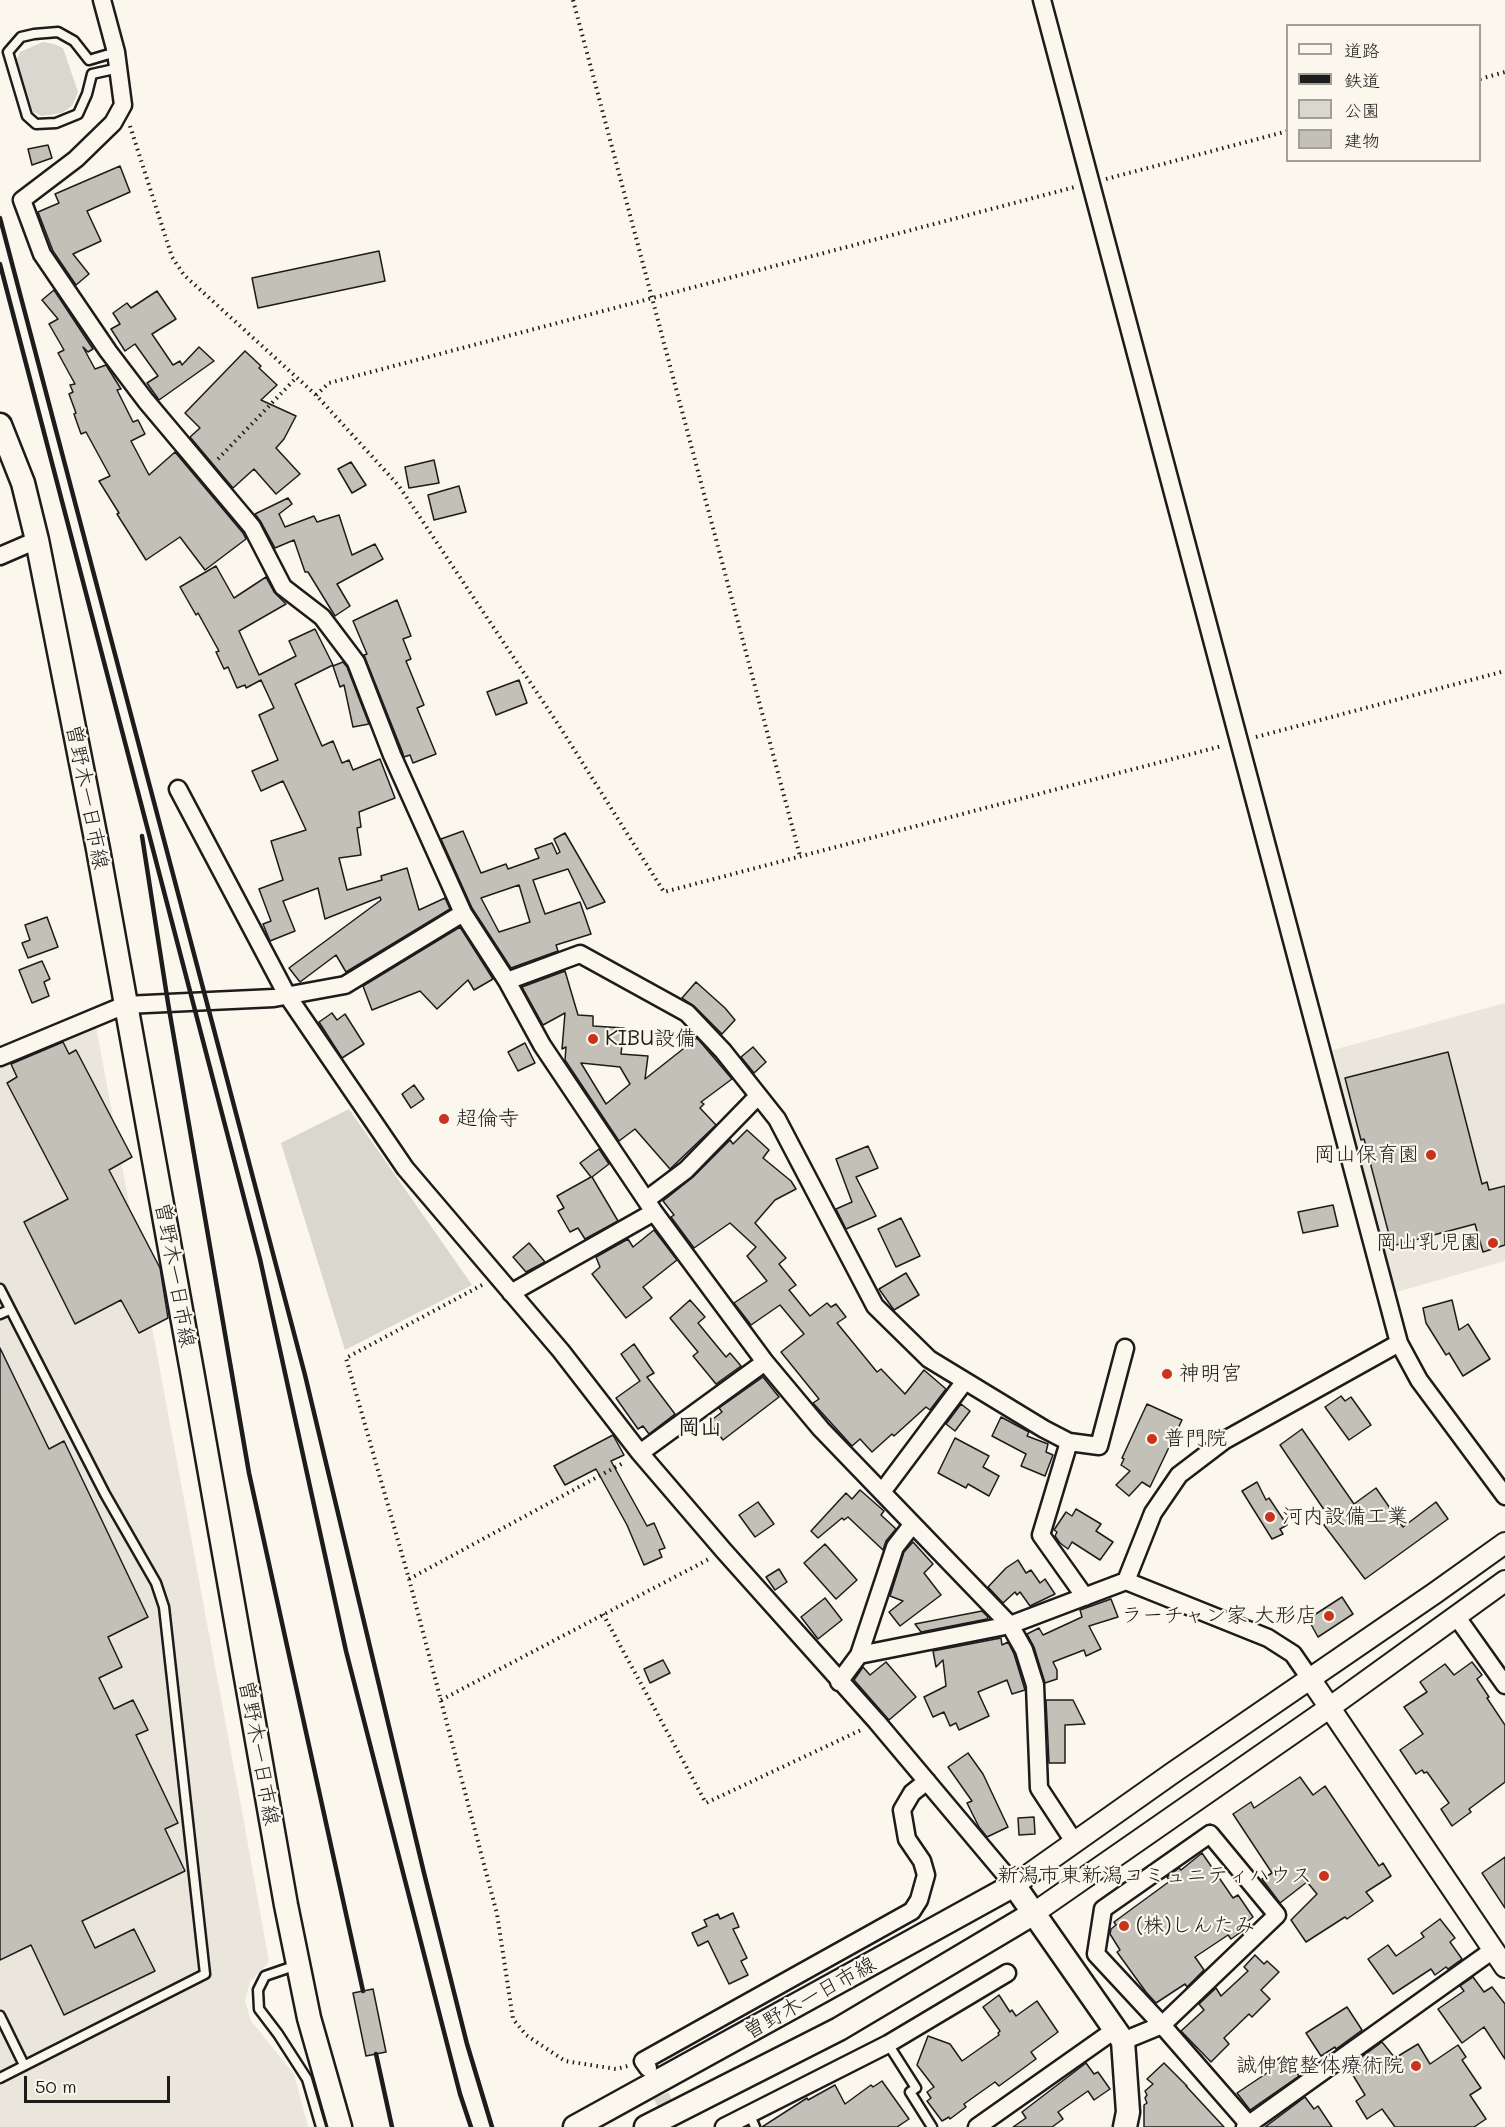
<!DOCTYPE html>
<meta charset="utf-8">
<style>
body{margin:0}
#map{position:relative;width:1505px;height:2127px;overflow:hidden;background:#fbf7ec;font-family:Mali,"Klee One",sans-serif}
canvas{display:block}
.legend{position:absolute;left:1286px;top:24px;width:195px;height:138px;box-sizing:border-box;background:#fbf7ec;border:2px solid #a29f99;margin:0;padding:8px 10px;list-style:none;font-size:18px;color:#1c1c1c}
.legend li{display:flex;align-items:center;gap:12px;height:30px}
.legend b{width:30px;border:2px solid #a29f99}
.scale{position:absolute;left:24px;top:2076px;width:146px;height:27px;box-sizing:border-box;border:3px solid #1c1c1c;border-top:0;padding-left:8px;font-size:18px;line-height:21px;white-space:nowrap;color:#1c1c1c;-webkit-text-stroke:4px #fbf7ec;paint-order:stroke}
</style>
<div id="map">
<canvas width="1505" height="2127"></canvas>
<ul class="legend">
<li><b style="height:8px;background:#fbf7ec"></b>道路</li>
<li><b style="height:8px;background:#1c1c1c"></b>鉄道</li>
<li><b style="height:16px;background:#dad7ce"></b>公園</li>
<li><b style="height:16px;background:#c3c0b8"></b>建物</li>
</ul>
<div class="scale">50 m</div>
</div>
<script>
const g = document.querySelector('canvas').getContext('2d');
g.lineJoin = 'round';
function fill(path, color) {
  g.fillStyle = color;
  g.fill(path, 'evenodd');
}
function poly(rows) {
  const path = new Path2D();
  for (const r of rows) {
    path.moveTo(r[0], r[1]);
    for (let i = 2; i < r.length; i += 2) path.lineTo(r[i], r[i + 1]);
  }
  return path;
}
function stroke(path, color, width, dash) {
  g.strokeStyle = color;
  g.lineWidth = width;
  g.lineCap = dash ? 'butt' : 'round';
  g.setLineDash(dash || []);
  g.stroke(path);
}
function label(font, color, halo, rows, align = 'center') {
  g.font = font + ' Mali,"Klee One",sans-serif';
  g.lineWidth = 4.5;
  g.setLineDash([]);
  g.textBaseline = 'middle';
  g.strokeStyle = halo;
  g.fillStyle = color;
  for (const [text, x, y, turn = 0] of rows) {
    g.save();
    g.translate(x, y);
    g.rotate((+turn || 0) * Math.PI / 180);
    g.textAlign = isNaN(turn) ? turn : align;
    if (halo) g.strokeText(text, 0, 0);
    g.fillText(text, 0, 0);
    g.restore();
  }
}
const built = poly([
 [1505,1003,1505,1261,1390,1294,1333,1050],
 [93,1010,244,1822,269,1962,250,1982,245,2001,251,2021,294,2074,308,2127,0,2127,0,1052]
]);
const green = poly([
 [43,42,54,44,63,48,78,92,72,106,62,113,42,116,33,112,17,59,20,52],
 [349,1109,472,1285,345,1350,281,1143]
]);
const building = poly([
 [48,145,52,158,32,165,28,149,48,145],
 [120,166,130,192,87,211,101,241,73,254,89,274,76,285,53,251,38,212,59,203,55,194,120,166],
 [379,251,385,281,258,308,252,278,379,251],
 [54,290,93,349,88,352,83,347,95,369,106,365,121,389,117,390,133,422,138,420,145,434,131,441,149,475,175,452,243,533,246,539,205,570,180,537,146,560,117,514,119,513,99,481,110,476,86,432,81,434,74,414,76,413,69,394,73,392,70,385,75,384,58,353,64,350,49,324,58,319,42,300,54,290],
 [157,291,176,319,152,334,173,365,180,361,182,365,199,347,214,361,159,400,147,383,158,376,135,344,125,351,111,329,120,324,113,313,127,303,131,308,157,291],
 [245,351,261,366,259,368,277,385,261,400,296,416,284,439,276,448,300,474,276,494,254,469,233,488,190,437,200,428,185,413,245,351],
 [434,460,439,483,409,488,405,467,434,460],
 [351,462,366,485,352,493,338,469,351,462],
 [459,486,466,512,434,520,428,495,459,486],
 [288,498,292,504,279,514,285,527,314,516,317,522,339,515,352,555,375,544,383,559,337,584,350,606,335,616,308,572,305,572,294,540,275,548,261,522,255,514,288,498],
 [216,566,234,598,266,577,274,592,286,604,239,631,259,675,296,656,289,641,315,629,333,665,295,684,322,746,333,741,342,763,349,760,353,770,380,759,395,798,359,812,361,827,357,828,361,855,339,858,347,890,382,880,381,876,407,868,419,910,445,898,450,909,346,972,336,955,300,982,289,968,381,900,380,897,325,919,318,888,283,901,295,931,270,941,263,924,271,921,259,889,283,880,271,841,306,830,283,781,261,791,252,771,278,760,259,715,274,708,261,680,246,688,245,685,237,688,228,667,224,669,216,652,219,651,198,613,196,615,180,587,216,566],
 [397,600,411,636,403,639,411,659,406,661,424,705,417,708,436,754,413,763,410,755,404,757,402,751,364,655,367,654,353,621,397,600],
 [343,662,347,667,369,724,353,727,344,685,340,687,333,666,343,662],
 [519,680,527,703,496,715,487,692,519,680],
 [463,831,481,873,506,864,508,869,539,858,535,849,552,843,557,854,560,852,554,839,565,833,605,902,587,909,568,869,533,880,545,914,580,902,591,934,556,945,558,951,511,968,472,908,441,839,463,831],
 [519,885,530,922,499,932,481,898,519,885],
 [47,917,58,947,28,958,22,943,30,940,25,925,47,917],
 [460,927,493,979,474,990,468,980,437,1009,420,991,372,1010,363,986,460,927],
 [42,961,50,979,44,982,49,996,32,1003,19,970,42,961],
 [565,971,578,1015,593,1016,593,1026,624,1028,621,1054,648,1056,645,1079,697,1038,732,1079,701,1102,704,1104,700,1108,716,1125,670,1169,635,1129,619,1141,565,1060,566,1047,562,1049,565,1013,543,1025,522,987,565,971],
 [581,1063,620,1067,630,1084,606,1104,581,1063],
 [696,982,725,1008,735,1020,722,1034,694,1006,682,998,696,982],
 [332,1013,337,1020,345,1014,364,1044,342,1058,319,1022,332,1013],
 [63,1042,69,1054,76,1050,132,1157,109,1170,160,1268,168,1318,139,1333,121,1300,75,1324,24,1222,68,1199,7,1083,17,1077,11,1064,63,1042],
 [525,1043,535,1063,518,1071,508,1052,525,1043],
 [753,1047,766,1062,754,1073,741,1057,753,1047],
 [1448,1052,1482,1184,1487,1182,1489,1190,1505,1186,1505,1245,1483,1252,1475,1224,1392,1246,1364,1139,1361,1140,1345,1078,1448,1052],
 [414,1085,424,1099,411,1108,402,1094,414,1085],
 [747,1130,769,1150,763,1158,791,1181,796,1189,775,1200,755,1223,786,1258,779,1264,796,1285,789,1290,810,1316,827,1303,831,1307,836,1304,846,1317,837,1323,877,1372,881,1369,905,1394,924,1370,946,1389,930,1410,926,1407,894,1436,892,1434,872,1452,860,1439,852,1446,813,1403,819,1399,781,1352,804,1334,780,1305,751,1325,734,1303,767,1281,747,1256,756,1247,730,1223,694,1248,671,1217,674,1215,663,1201,693,1177,730,1140,733,1144,747,1130],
 [868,1146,878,1168,856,1177,876,1216,846,1229,836,1209,852,1202,836,1159,868,1146],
 [599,1149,609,1164,592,1177,618,1221,585,1239,578,1228,570,1232,558,1211,564,1208,557,1196,591,1177,580,1163,599,1149],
 [1333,1205,1338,1226,1303,1233,1298,1212,1333,1205],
 [901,1218,920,1256,896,1267,878,1229,901,1218],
 [654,1230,677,1260,643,1287,652,1298,626,1318,592,1274,600,1267,596,1257,628,1239,633,1247,654,1230],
 [529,1243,545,1262,526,1272,513,1257,529,1243],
 [906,1273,919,1295,894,1310,879,1289,906,1273],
 [690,1300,705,1317,698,1323,726,1357,730,1353,741,1366,716,1384,693,1356,698,1352,670,1318,690,1300],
 [1452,1300,1459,1330,1468,1324,1490,1359,1463,1376,1449,1353,1446,1355,1426,1323,1423,1308,1452,1300],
 [634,1344,654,1373,647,1377,675,1414,649,1434,643,1426,638,1429,616,1398,640,1381,621,1354,634,1344],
 [0,1348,49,1449,64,1441,148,1617,108,1637,122,1667,99,1678,114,1709,133,1700,148,1730,136,1735,178,1823,165,1829,185,1871,82,1921,95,1948,134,1929,155,1971,64,2015,31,1945,0,1960,0,1348],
 [763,1377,779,1397,723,1440,709,1422,722,1412,719,1408,763,1377],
 [1341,1396,1345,1401,1351,1397,1371,1425,1349,1440,1325,1407,1341,1396],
 [961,1404,970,1411,955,1431,946,1424,961,1404],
 [1147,1404,1182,1420,1150,1487,1142,1482,1129,1496,1116,1485,1130,1471,1121,1465,1124,1459,1122,1458,1147,1404],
 [1001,1417,1029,1432,1027,1436,1048,1444,1046,1452,1053,1455,1045,1476,1021,1466,1026,1454,992,1436,1001,1417],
 [1302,1429,1354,1504,1376,1488,1403,1527,1436,1502,1448,1519,1365,1579,1324,1525,1331,1520,1280,1445,1302,1429],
 [613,1435,624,1455,611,1461,647,1526,654,1523,665,1548,659,1550,662,1557,644,1565,627,1525,596,1469,565,1485,554,1466,613,1435],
 [955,1438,989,1456,983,1467,999,1476,989,1496,968,1484,966,1488,938,1473,955,1438],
 [1257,1482,1266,1500,1269,1498,1287,1525,1280,1529,1283,1534,1272,1539,1242,1491,1257,1482],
 [860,1490,884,1511,881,1515,896,1529,886,1541,883,1550,848,1517,844,1520,842,1518,818,1538,811,1531,846,1493,852,1499,860,1490],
 [758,1502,774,1524,755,1537,739,1515,758,1502],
 [1076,1509,1101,1524,1096,1531,1113,1542,1100,1560,1072,1542,1068,1549,1060,1543,1055,1536,1057,1532,1054,1530,1066,1512,1072,1516,1076,1509],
 [913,1542,933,1564,924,1573,941,1595,900,1626,889,1612,903,1601,890,1596,904,1552,913,1542],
 [825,1544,857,1580,836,1599,804,1563,825,1544],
 [1018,1560,1026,1573,1031,1570,1040,1583,1045,1579,1055,1594,1030,1606,1020,1592,1017,1595,1015,1592,1003,1603,988,1587,1006,1568,1018,1560],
 [779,1569,787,1582,775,1590,766,1577,779,1569],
 [1342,1597,1353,1614,1318,1637,1308,1619,1342,1597],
 [825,1598,842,1620,818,1639,801,1617,825,1598],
 [1111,1599,1118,1617,1089,1626,1101,1649,1086,1656,1084,1650,1053,1662,1057,1670,1057,1679,1045,1683,1034,1647,1027,1634,1039,1628,1043,1635,1082,1617,1080,1610,1111,1599],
 [982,1611,988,1617,987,1619,921,1632,915,1624,982,1611],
 [1001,1638,1002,1645,1008,1642,1014,1654,1025,1690,1012,1694,1007,1680,978,1692,989,1716,959,1730,956,1723,950,1726,944,1712,933,1717,924,1697,946,1686,943,1660,936,1667,933,1651,1001,1638],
 [663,1660,670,1673,650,1683,644,1669,663,1660],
 [886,1662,916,1697,889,1720,854,1680,863,1667,870,1675,886,1662],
 [1472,1662,1482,1675,1477,1679,1489,1697,1487,1698,1505,1725,1505,1782,1469,1809,1471,1812,1452,1826,1441,1809,1449,1803,1427,1772,1424,1773,1422,1770,1416,1774,1400,1750,1423,1734,1404,1707,1427,1692,1420,1682,1445,1664,1454,1675,1472,1662],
 [1046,1700,1073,1700,1085,1724,1065,1725,1065,1763,1049,1763,1046,1700],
 [968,1753,983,1774,1008,1827,987,1837,979,1827,967,1803,972,1801,948,1767,968,1753],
 [1300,1777,1313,1795,1325,1786,1379,1866,1383,1863,1391,1876,1366,1892,1373,1901,1347,1919,1345,1917,1306,1942,1291,1920,1317,1894,1307,1882,1280,1903,1262,1879,1272,1873,1233,1814,1251,1802,1254,1808,1300,1777],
 [1034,1817,1035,1834,1019,1835,1018,1818,1034,1817],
 [1202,1853,1233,1898,1238,1895,1253,1917,1248,1921,1251,1925,1231,1939,1228,1935,1195,1957,1204,1970,1187,1987,1185,1984,1156,2003,1146,1992,1117,1952,1120,1950,1110,1934,1111,1929,1116,1925,1114,1922,1170,1881,1167,1877,1179,1868,1181,1870,1202,1853],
 [1505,1857,1505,1908,1482,1873,1505,1857],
 [733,1913,739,1927,733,1929,747,1958,741,1961,748,1975,729,1984,708,1941,698,1946,692,1933,707,1926,704,1920,718,1914,720,1919,733,1913],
 [1440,1919,1455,1938,1450,1942,1462,1959,1448,1969,1446,1967,1435,1975,1431,1969,1393,1994,1368,1959,1388,1945,1396,1956,1424,1937,1421,1933,1440,1919],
 [1255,1955,1264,1964,1267,1961,1279,1972,1261,1990,1270,1999,1252,2017,1249,2014,1224,2038,1229,2044,1211,2062,1181,2031,1204,2010,1199,2004,1216,1988,1221,1996,1248,1971,1244,1967,1255,1955],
 [1473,1977,1484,1992,1492,1987,1505,2004,1505,2059,1484,2027,1462,2043,1438,2009,1464,1991,1460,1986,1473,1977],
 [373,1989,386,2052,366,2056,353,1993,373,1989],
 [999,1995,1010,2012,1012,2010,1016,2016,1037,2001,1058,2032,1031,2052,1036,2059,999,2086,995,2082,964,2104,966,2107,950,2119,949,2117,942,2121,927,2101,931,2098,927,2092,934,2087,917,2065,928,2036,950,2044,962,2061,999,2035,998,2033,1000,2031,983,2007,999,1995],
 [1347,2007,1362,2030,1336,2049,1335,2047,1321,2056,1306,2033,1347,2007],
 [1382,2042,1395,2058,1418,2044,1430,2064,1458,2045,1466,2057,1462,2060,1481,2088,1470,2095,1486,2119,1474,2127,1395,2127,1382,2109,1367,2119,1356,2101,1365,2095,1348,2067,1382,2042],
 [1285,2055,1299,2076,1250,2110,1237,2093,1273,2069,1270,2064,1285,2055],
 [1086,2063,1094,2074,1098,2072,1110,2089,1094,2100,1088,2091,1058,2112,1063,2119,1052,2127,1013,2127,1026,2118,1022,2112,1086,2063],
 [1164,2063,1187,2086,1186,2086,1224,2127,1144,2127,1144,2105,1147,2103,1145,2098,1147,2095,1145,2091,1153,2084,1147,2079,1164,2063],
 [882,2081,909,2119,897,2127,762,2127,807,2098,808,2100,835,2085,845,2104,871,2085,873,2087,882,2081],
 [1305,2097,1314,2109,1318,2106,1332,2127,1265,2127,1305,2097]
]);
const minorTunnel = poly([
 [651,2074,676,2127]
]);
const path = poly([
 [573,0,800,856],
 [1480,79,1505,72],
 [130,126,172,257,184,275,316,395,399,486,558,724,664,892,1222,746],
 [1106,179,1288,131],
 [316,395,329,383,1075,187],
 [218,459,296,378],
 [1256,737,1505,671],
 [482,1285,346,1358,409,1579,497,1914,513,2019,526,2035,565,2061,616,2069,628,2066],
 [409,1579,625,1462],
 [603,1614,706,1803,861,1730],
 [441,1700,709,1559]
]);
const service = poly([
 [116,52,89,60,74,41,58,32,34,34,21,37,8,52,27,116,36,124,56,123,78,114,87,94,92,74,119,68],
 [0,1289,105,1494,156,1583,164,1607,205,1974,0,2078],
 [0,1314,9,1310],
 [297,1965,265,1976,258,1990,259,2009,278,2034,307,2079,321,2127],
 [0,2016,24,2065],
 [888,2044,916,2088,910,2092,932,2127],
 [750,2115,755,2127]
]);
const minor = poly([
 [102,0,116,52,123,105,113,123,76,159,22,200,42,254,108,351,146,401,252,527,283,587,322,617,356,662,392,755,463,913,507,981,542,1045,654,1212,765,1362,821,1429,1010,1625,1024,1650,1035,1685,1039,1788,1075,1843],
 [1042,0,1399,1343,1419,1380,1505,1496],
 [0,556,37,540],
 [178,789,287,995,405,1168,561,1351,640,1453,724,1551,877,1722,1014,1885],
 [507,981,580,954,687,1013,723,1051,777,1119,875,1306,929,1359,1044,1429,1069,1442,1099,1446,1125,1348],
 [0,1057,125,1005,274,998,345,985,463,913],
 [646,1200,686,1170,758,1096],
 [511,1293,654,1212],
 [1069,1442,1041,1535,1085,1597],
 [640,1453,765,1362],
 [882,1492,965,1381],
 [1126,1581,1268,1638,1293,1654,1311,1680],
 [1456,1616,1505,1685],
 [859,1655,895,1547,912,1525],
 [839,1682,859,1655,1010,1625,1126,1581,1153,1513,1179,1475,1225,1440,1399,1343],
 [1210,1834,1277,1915,1162,2025,1096,1954,1103,1909,1210,1834],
 [1123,2041,1162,2025,1251,2127],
 [648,2068,643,2061,912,1911,919,1900,926,1875,922,1861,907,1839,902,1810,912,1793,927,1781],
 [724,2127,888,2044,1007,1973],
 [977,2127,1116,2029],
 [1245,2127,1493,1950]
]);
const tertiary = poly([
 [1311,1680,1505,1967],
 [1014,1885,1174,1772,1435,1593,1505,1543],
 [1034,1913,1329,1708,1505,1581]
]);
const secondary = poly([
 [0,425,23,483,37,540,98,849,192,1371,286,1905,309,2018,340,2127],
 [575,2127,1014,1885,1123,2041,1128,2112,1125,2127],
 [646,2127,839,2029,1034,1913]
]);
const rail = poly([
 [0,218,305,1375,424,1873,467,2044,492,2127],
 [0,264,260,1259,346,1651,460,2094,471,2127],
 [142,836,168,1003,249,1473,363,1991],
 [376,2054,392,2127]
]);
const markers = [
 [593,1039,6,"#c8321e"],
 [444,1119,6,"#c8321e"],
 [1431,1155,6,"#c8321e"],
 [1493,1243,6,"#c8321e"],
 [1167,1374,6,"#c8321e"],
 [1152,1439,6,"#c8321e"],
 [1270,1517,6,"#c8321e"],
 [1329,1616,6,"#c8321e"],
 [1324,1876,6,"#c8321e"],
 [1124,1926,6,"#c8321e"],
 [1416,2066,6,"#c8321e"]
];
const streetNames = [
 ["曽野木一日市線",87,797,79],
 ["曽野木一日市線",175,1275,80],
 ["曽野木一日市線",259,1753,80],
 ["曽野木一日市線",810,1998,-29]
];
const poiNames = [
 ["KIBU設備",605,1039],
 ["超倫寺",456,1119],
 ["岡山保育園",1419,1155,"right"],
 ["岡山乳児園",1481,1243,"right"],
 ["神明宮",1179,1374],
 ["普門院",1164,1439],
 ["河内設備工業",1282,1517],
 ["ラーチャン家 大形店",1317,1616,"right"],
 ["新潟市東新潟コミュニティハウス",1312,1876,"right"],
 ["(株)しんたみ",1136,1926],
 ["誠伸館整体療術院",1404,2066,"right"]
];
const neighbourhoodNames = [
 ["岡山",700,1427]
];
fill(built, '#eae6dc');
fill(green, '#dad7ce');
fill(building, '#c3c0b8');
stroke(building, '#1c1c1c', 1.5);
stroke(minorTunnel, '#dad6cd', 16, [16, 8]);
stroke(service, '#1c1c1c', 13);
stroke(minor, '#1c1c1c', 21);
stroke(tertiary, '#1c1c1c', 24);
stroke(secondary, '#1c1c1c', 27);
stroke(path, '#1c1c1c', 4, [1.5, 4.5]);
stroke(service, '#fbf7ec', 8);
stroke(minor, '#fbf7ec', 16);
stroke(tertiary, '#fbf7ec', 20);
stroke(secondary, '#fbf7ec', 22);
stroke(rail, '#1c1c1c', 4.5);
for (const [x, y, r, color] of markers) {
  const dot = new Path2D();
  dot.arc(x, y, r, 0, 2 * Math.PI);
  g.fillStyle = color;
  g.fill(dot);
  stroke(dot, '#fbf7ec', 2);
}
label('21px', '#1c1c1c', '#fbf7ec', streetNames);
label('21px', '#1c1c1c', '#fbf7ec', poiNames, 'left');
label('bold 22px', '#1c1c1c', '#fbf7ec', neighbourhoodNames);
</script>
